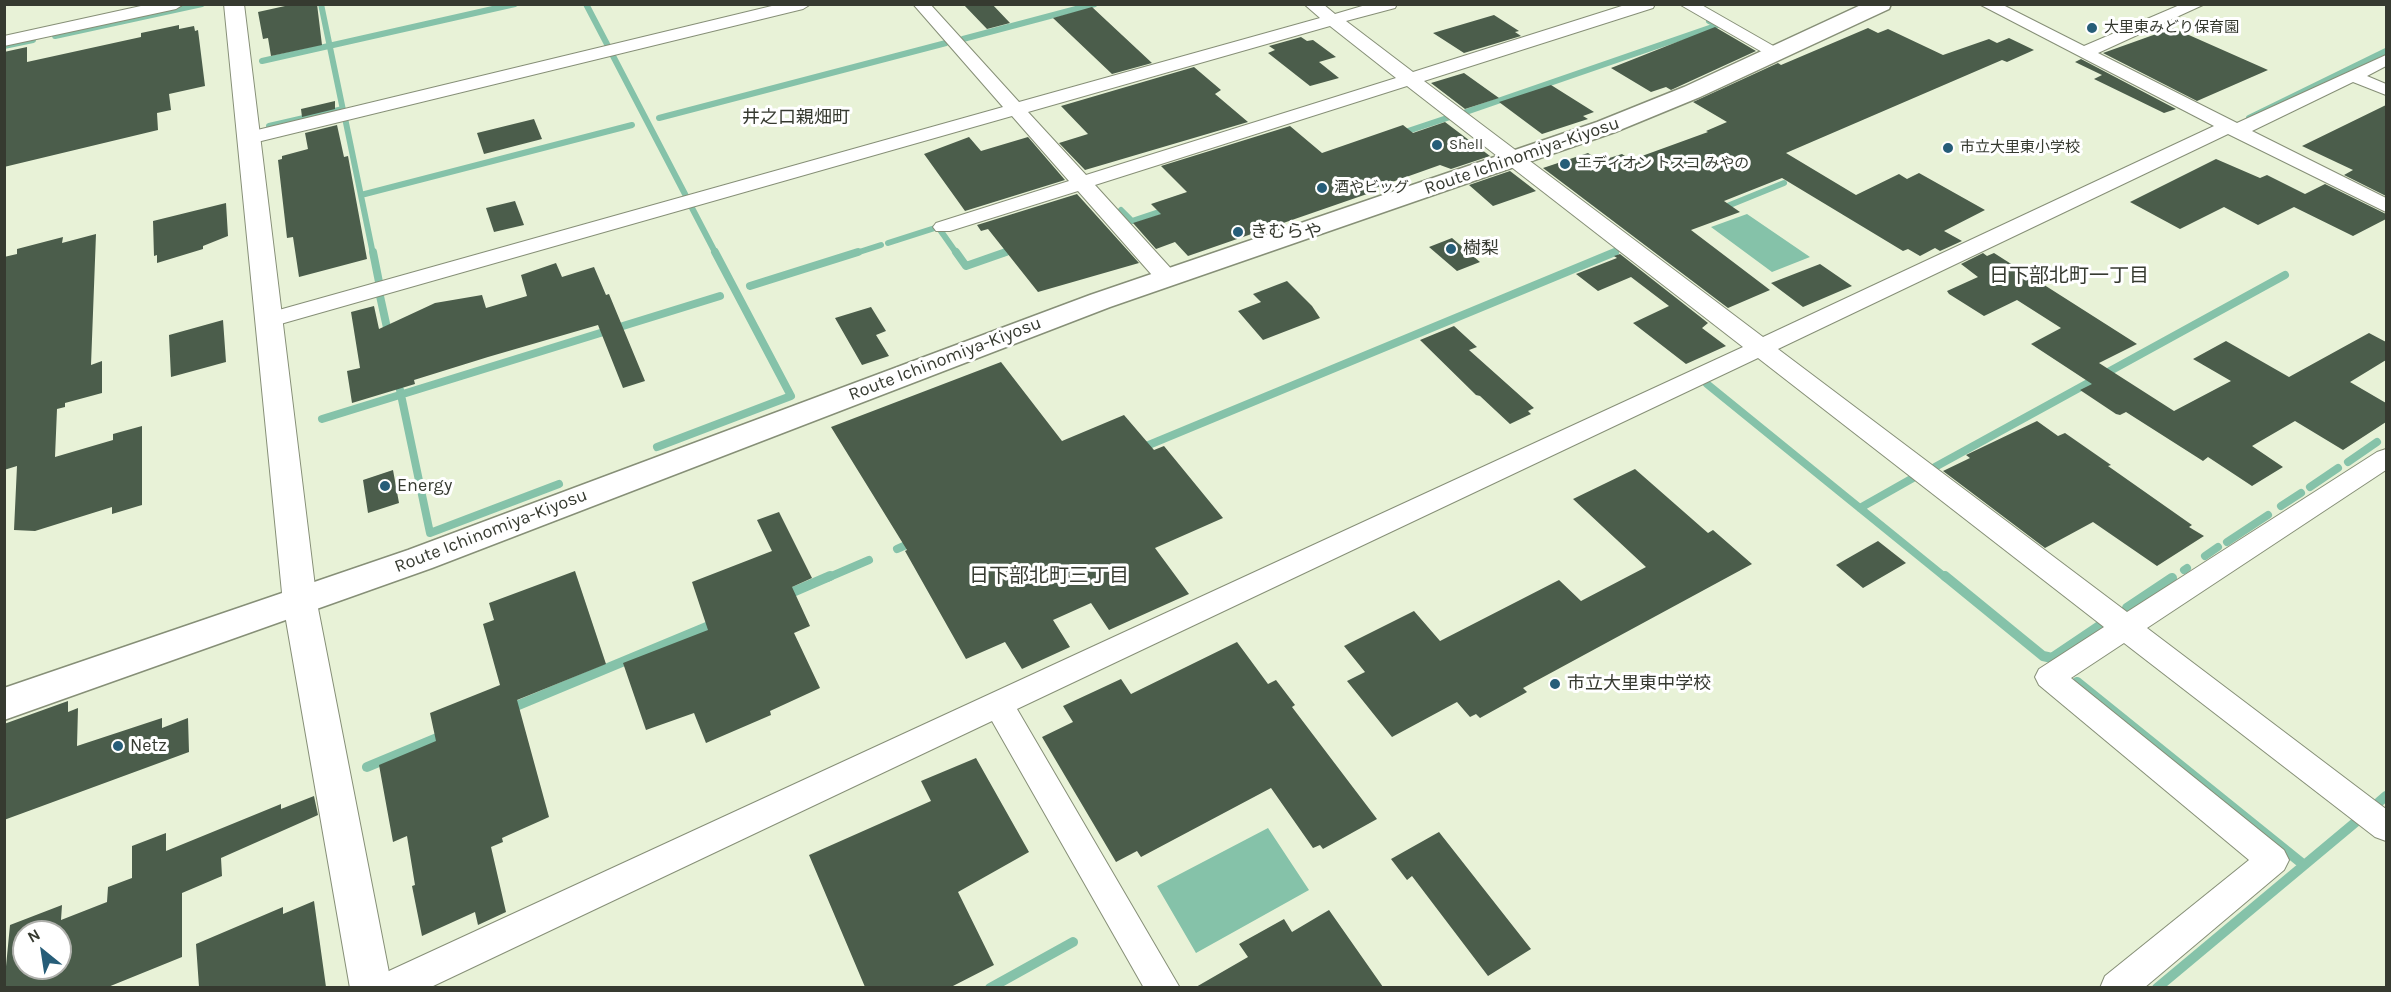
<!DOCTYPE html>
<meta charset="utf-8">
<style>
body{margin:0}
#map{position:relative;width:2391px;height:992px;overflow:hidden;background:#e8f2d7;font-family:Karla,sans-serif}
canvas{display:block}
.frame{position:absolute;inset:0;border:6px solid #363a30;pointer-events:none}
.north{position:absolute;left:12px;top:920px;width:60px;height:60px;box-sizing:border-box;background:#fff;border:2px solid #afb0ac;border-radius:50%;rotate:330deg;font-size:16px;font-weight:700;line-height:24px;text-align:center;color:#363a30}
.north::after{content:'';display:block;margin:auto;width:21px;height:27px;background:#265d78;clip-path:polygon(50% 0,100% 100%,50% 72%,0 100%)}
</style>
<div id="map">
<canvas width="2391" height="992"></canvas>
<div class="frame"></div>
<div class="north">N</div>
</div>
<script>
const g = document.querySelector('canvas').getContext('2d');
g.lineJoin = 'round';
function fill(path, color) {
  g.fillStyle = color;
  g.fill(path, 'evenodd');
}
function poly(rows) {
  const path = new Path2D();
  for (const r of rows) {
    path.moveTo(r[0], r[1]);
    for (let i = 2; i < r.length; i += 2) path.lineTo(r[i], r[i + 1]);
  }
  return path;
}
function stroke(path, color, width, dash) {
  g.strokeStyle = color;
  g.lineWidth = width;
  g.lineCap = dash ? 'butt' : 'round';
  g.setLineDash(dash || []);
  g.stroke(path);
}
function label(font, color, halo, rows, align = 'center') {
  g.font = font + ' Karla,"Noto Sans JP",sans-serif';
  g.lineWidth = 6;
  g.setLineDash([]);
  g.textBaseline = 'middle';
  g.strokeStyle = halo;
  g.fillStyle = color;
  for (const [text, x, y, turn = 0] of rows) {
    g.save();
    g.translate(x, y);
    g.rotate((+turn || 0) * Math.PI / 180);
    g.textAlign = isNaN(turn) ? turn : align;
    if (halo) g.strokeText(text, 0, 0);
    g.fillText(text, 0, 0);
    g.restore();
  }
}
const water = poly([
 [1747,214,1810,257,1772,272,1711,227],
 [1268,828,1309,890,1196,953,1157,886]
]);
const streamFar2 = poly([
 [321,4,343,110],
 [586,4,608,46],
 [55,36,202,4],
 [963,39,1095,4],
 [4,46,33,40],
 [612,54,686,196],
 [262,61,515,4],
 [1466,112,1718,25,1709,21],
 [345,118,373,254],
 [659,118,946,43],
 [2249,118,2386,51],
 [269,126,343,109],
 [1399,134,1450,117],
 [361,195,632,125],
 [692,208,716,254],
 [1720,209,1784,183],
 [1121,210,1132,221,1168,209],
 [888,243,938,227,957,254],
 [853,254,881,245],
 [1002,254,1016,249],
 [1612,254,1616,252]
]);
const streamFar1 = poly([
 [373,252,379,282],
 [956,252,966,266,1006,252],
 [750,286,858,252],
 [380,296,389,337],
 [1707,384,1946,578],
 [400,390,430,533,559,484],
 [322,419,720,296],
 [657,447,791,396,715,252],
 [1139,449,1615,252],
 [2348,462,2377,442],
 [1935,467,2285,275],
 [2310,487,2338,468],
 [2281,506,2301,493],
 [1860,508,1913,478],
 [2227,542,2268,515],
 [897,549,913,542],
 [2205,556,2218,547],
 [2184,570,2187,568],
 [827,578,869,560]
]);
const stream = poly([
 [1945,576,2043,656,2052,658,2101,625],
 [786,595,830,576],
 [2127,608,2172,578],
 [2077,682,2304,865],
 [509,709,716,623],
 [367,767,444,735],
 [2379,802,2386,796],
 [990,988,1073,942],
 [2157,988,2357,821]
]);
const building = poly([
 [294,4,317,4,322,45,271,56,268,38,263,39,258,12],
 [963,4,992,4,1010,23,987,29],
 [1092,7,1152,63,1112,74,1053,18],
 [1494,15,1519,31,1515,32,1521,36,1464,53,1433,33],
 [179,25,179,29,194,26,195,31,198,30,205,86,169,94,171,110,157,113,158,130,4,167,4,52,27,47,27,62,141,37,141,33],
 [1715,27,1756,51,1671,90,1666,87,1651,92,1611,68],
 [1868,28,1878,33,1888,29,1943,55,1989,39,1997,43,2009,38,2034,50,2007,62,2002,60,1786,153,1856,195,1899,174,1907,179,1919,173,1985,210,1944,231,1962,241,1940,251,1935,248,1920,256,1908,249,1903,251,1782,178,1724,201,1740,212,1691,230,1770,290,1728,308,1543,168,1588,153,1600,161,1622,154,1631,160,1708,132,1706,131,1727,122,1693,102,1778,63,1781,65],
 [2173,28,2268,70,2197,101,2103,53],
 [1301,37,1307,41,1313,40,1336,57,1319,62,1339,78,1310,86,1268,53,1275,50,1269,46],
 [2081,59,2176,109,2164,113,2094,79,2102,75,2075,62],
 [1194,67,1221,90,1215,94,1248,122,1085,170,1059,143,1088,134,1061,106],
 [1464,73,1499,98,1465,109,1431,83],
 [1551,85,1594,112,1583,116,1588,119,1542,134,1499,102],
 [335,101,335,109,302,117,301,109],
 [2386,105,2386,196,2344,175,2353,170,2302,146],
 [534,119,542,139,484,154,477,133],
 [1445,122,1490,156,1451,169,1440,165,1364,192,1367,194,1188,256,1175,242,1156,249,1133,223,1161,214,1151,204,1187,192,1161,166,1290,126,1322,153,1403,125,1413,133],
 [337,125,344,157,348,156,367,259,299,277,293,237,287,238,278,160,282,159,282,156,308,149,305,133],
 [969,137,981,151,1028,137,1065,180,965,211,924,154],
 [2216,159,2260,178,2267,175,2305,194,2325,184,2386,214,2386,219,2353,236,2294,207,2258,225,2224,207,2180,229,2130,202],
 [1510,171,1536,191,1493,206,1469,185],
 [1077,194,1139,263,1038,292,988,229,981,231,977,225],
 [515,201,524,225,494,232,486,208],
 [226,203,228,236,203,246,203,249,157,263,157,255,154,256,153,221],
 [96,234,91,365,102,361,102,393,65,403,65,407,57,409,55,457,113,440,113,434,142,426,142,505,112,514,112,507,35,531,14,530,17,466,4,470,4,257,17,254,17,249,63,237,62,243],
 [1452,238,1480,262,1457,271,1429,247],
 [1983,253,1987,256,1994,253,2137,344,2099,363,2174,411,2231,381,2193,359,2226,341,2289,377,2369,333,2386,342,2386,360,2350,382,2386,403,2386,422,2343,450,2295,421,2252,446,2283,467,2252,486,2208,457,2203,461,2126,412,2120,415,2116,414,2080,390,2092,384,2031,344,2061,328,2017,300,1984,316,1949,294,1947,291,1978,277,1961,264],
 [1620,254,1703,319,1708,323,1702,328,1726,346,1686,364,1633,323,1669,306,1631,277,1598,291,1576,274,1617,258,1614,256],
 [556,263,562,277,594,267,606,295,609,294,645,381,623,388,598,325,488,357,414,380,415,384,352,403,347,371,360,368,351,312,374,306,379,329,435,303,482,295,486,308,527,296,521,275],
 [1820,264,1852,286,1803,307,1771,283],
 [1287,281,1312,306,1320,318,1263,340,1238,311,1261,302,1253,294],
 [871,307,886,331,876,335,889,356,862,365,835,318],
 [223,320,226,362,171,377,169,335],
 [1454,326,1477,347,1469,350,1534,408,1528,411,1531,414,1510,424,1480,396,1476,395,1420,340],
 [1001,362,1062,441,1124,415,1154,450,1164,446,1223,518,1155,548,1189,594,1109,630,1091,603,1053,620,1070,647,1022,669,1005,642,966,659,905,551,907,550,831,427],
 [2037,421,2058,436,2065,433,2111,465,2108,466,2192,525,2189,527,2204,536,2157,566,2093,522,2045,548,1943,471,1970,458,1966,455],
 [1635,469,1708,533,1713,530,1752,564,1523,688,1527,692,1480,718,1476,714,1470,717,1457,702,1392,737,1347,681,1365,672,1344,646,1414,611,1440,641,1559,580,1581,601,1646,567,1573,499],
 [393,470,399,503,368,513,363,480],
 [779,512,812,578,792,587,810,626,794,633,820,688,770,711,771,715,706,743,694,713,646,730,623,663,708,630,692,582,772,551,757,520],
 [1878,541,1906,563,1863,588,1836,565],
 [575,571,606,664,517,700,549,817,502,838,503,842,491,847,506,912,478,925,475,912,422,936,412,886,415,885,407,836,393,842,379,765,436,741,430,713,500,685,483,624,494,620,489,603],
 [1237,642,1268,684,1276,680,1295,705,1292,707,1377,819,1323,849,1320,845,1313,848,1271,788,1141,857,1137,851,1116,862,1042,737,1073,722,1063,706,1121,679,1131,694],
 [68,701,68,712,78,708,77,746,162,718,162,728,188,718,189,752,4,820,4,724],
 [976,758,1029,852,958,892,994,965,951,987,865,987,809,855,931,801,921,781],
 [314,796,318,815,221,858,222,876,182,893,182,957,108,987,4,987,10,925,62,905,61,920,107,902,108,887,132,878,132,846,166,833,166,851,281,804,281,809],
 [24,932,60,932,60,968,24,968],
 [1439,832,1531,949,1488,976,1412,876,1407,880,1391,859],
 [314,901,326,987,199,987,196,944,283,907,283,914],
 [1329,910,1383,987,1196,987,1248,957,1239,944,1284,919,1292,932]
]);
const minor = poly([
 [150,4,184,4,176,9,4,46,4,36,150,4],
 [780,4,811,4,803,9,249,144,240,138,249,132,780,4],
 [913,4,930,4,1019,102,1320,18,1304,4,1323,4,1335,14,1369,4,1397,4,1395,8,1346,21,1413,72,1628,4,1655,4,1653,8,1424,81,1763,337,2214,126,1979,4,2001,4,2084,46,2182,4,2205,4,2098,53,2237,123,2386,55,2386,66,2367,76,2386,84,2386,95,2353,82,2252,131,2386,198,2386,212,2228,134,1778,349,2127,612,2377,452,2386,449,2386,470,2147,628,2386,809,2386,841,2375,837,2124,643,2071,678,2284,850,2289,860,2284,870,2144,988,2100,988,2105,976,2249,860,2039,685,2035,677,2039,669,2104,627,1758,358,1017,709,1180,988,1144,988,992,721,429,988,373,988,378,976,1743,347,1407,86,1095,185,1175,273,1178,278,1175,283,1167,285,1159,283,1078,191,950,231,936,231,933,227,936,223,1069,181,1012,116,277,325,261,325,258,320,261,315,1003,107,913,4],
 [1330,26,1396,78,1086,175,1028,112,1330,26],
 [1679,4,1700,4,1784,52,1775,57,1769,56,1679,4]
]);
const tertiary = poly([
 [224,4,244,4,317,603,392,988,350,988,283,603,224,4]
]);
const secondary = poly([
 [1863,4,1891,4,1889,9,1700,97,1615,132,1110,307,432,568,4,720,4,688,408,550,1090,295,1597,122,1684,87,1863,4]
]);
const markers = [
 [2092,28,6,"#265d78"],
 [1437,145,6,"#265d78"],
 [1948,148,6,"#265d78"],
 [1565,164,6,"#265d78"],
 [1322,188,6,"#265d78"],
 [1238,232,6,"#265d78"],
 [1451,249,6,"#265d78"],
 [385,486,6,"#265d78"],
 [1555,684,6,"#265d78"],
 [118,746,6,"#265d78"]
];
const farPoinames = [
 ["大里東みどり保育園",2104,28],
 ["Shell",1449,145],
 ["市立大里東小学校",1960,148],
 ["エディオン トスコ みやの",1577,164],
 ["酒やビッグ",1334,188]
];
const farQuarternames = [
 ["井之口親畑町",796,118]
];
const streetNames = [
 ["Route Ichinomiya-Kiyosu",1522,156,-19],
 ["Route Ichinomiya-Kiyosu",945,359,-21],
 ["Route Ichinomiya-Kiyosu",491,531,-21]
];
const poiNames = [
 ["きむらや",1250,232],
 ["樹梨",1463,249],
 ["Energy",397,486],
 ["市立大里東中学校",1567,684],
 ["Netz",130,746]
];
const neighbourhoodNames = [
 ["日下部北町一丁目",2069,276],
 ["日下部北町三丁目",1049,576]
];
fill(water, '#85c2a9');
stroke(streamFar2, '#85c2a9', 6);
stroke(streamFar1, '#85c2a9', 8);
stroke(stream, '#85c2a9', 10);
fill(building, '#4b5d4b');
stroke(minor, '#868f77', 2);
stroke(tertiary, '#868f77', 2);
stroke(secondary, '#868f77', 3);
fill(minor, '#fff');
fill(tertiary, '#fff');
fill(secondary, '#fff');
for (const [x, y, r, color] of markers) {
  const dot = new Path2D();
  dot.arc(x, y, r, 0, 2 * Math.PI);
  g.fillStyle = color;
  g.fill(dot);
  stroke(dot, '#fff', 2);
}
label('15px', '#363a30', '#fff', farPoinames, 'left');
label('18px', '#363a30', '#fff', farQuarternames);
label('18px', '#363a30', '#fff', streetNames);
label('18px', '#363a30', '#fff', poiNames, 'left');
label('20px', '#363a30', '#fff', neighbourhoodNames);
</script>
